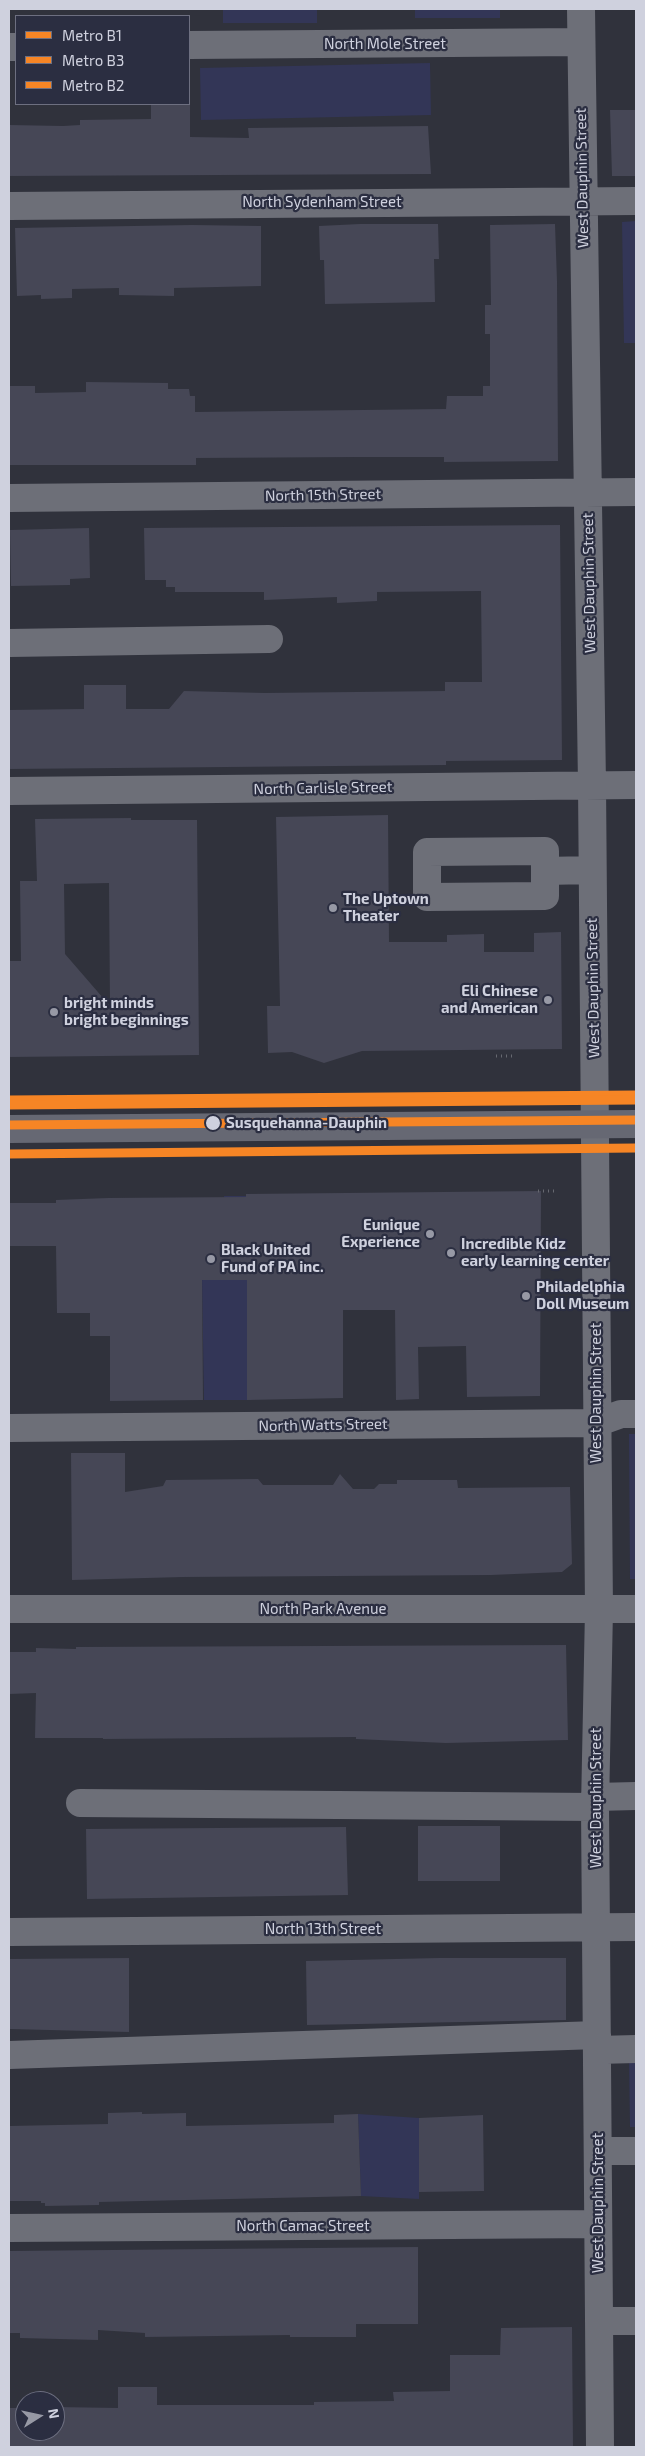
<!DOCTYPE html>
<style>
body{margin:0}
#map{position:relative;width:645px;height:2456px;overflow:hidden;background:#30323c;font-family:"Exo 2",sans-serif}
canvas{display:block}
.frame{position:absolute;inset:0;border:10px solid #cfd1de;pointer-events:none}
.legend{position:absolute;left:15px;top:15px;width:175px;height:90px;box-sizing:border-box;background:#2b2e41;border:1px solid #6d6f80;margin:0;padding:6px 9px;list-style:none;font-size:15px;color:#cfd1de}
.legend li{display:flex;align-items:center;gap:10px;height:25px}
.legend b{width:25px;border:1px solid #6d6f80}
.north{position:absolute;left:15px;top:2391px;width:50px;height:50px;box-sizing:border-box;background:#2b2e41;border:1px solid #6d6f80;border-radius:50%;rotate:80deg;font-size:14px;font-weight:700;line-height:20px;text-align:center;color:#cfd1de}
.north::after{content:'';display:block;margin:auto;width:18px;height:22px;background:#9799a5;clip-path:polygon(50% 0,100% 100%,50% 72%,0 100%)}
</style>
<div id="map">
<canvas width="645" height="2456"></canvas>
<div class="frame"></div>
<ul class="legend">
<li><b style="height:6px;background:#f68525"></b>Metro B1</li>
<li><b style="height:6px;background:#f68525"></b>Metro B3</li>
<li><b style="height:6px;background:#f68525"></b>Metro B2</li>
</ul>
<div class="north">N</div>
</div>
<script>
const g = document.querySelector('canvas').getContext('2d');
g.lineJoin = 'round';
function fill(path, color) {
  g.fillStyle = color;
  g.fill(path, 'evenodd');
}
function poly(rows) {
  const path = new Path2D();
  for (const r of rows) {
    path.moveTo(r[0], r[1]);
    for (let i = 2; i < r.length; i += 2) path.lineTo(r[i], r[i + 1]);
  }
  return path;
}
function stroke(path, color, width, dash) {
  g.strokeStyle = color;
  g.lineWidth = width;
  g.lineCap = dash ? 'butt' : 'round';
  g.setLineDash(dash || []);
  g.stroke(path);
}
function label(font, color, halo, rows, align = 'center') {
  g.font = font + ' "Exo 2",sans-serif';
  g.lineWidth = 4.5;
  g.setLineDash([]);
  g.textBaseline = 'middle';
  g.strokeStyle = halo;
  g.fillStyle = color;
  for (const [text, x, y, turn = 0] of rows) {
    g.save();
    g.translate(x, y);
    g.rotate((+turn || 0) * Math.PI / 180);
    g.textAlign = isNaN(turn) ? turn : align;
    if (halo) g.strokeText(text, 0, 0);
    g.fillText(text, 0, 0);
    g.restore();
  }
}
const green = poly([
 [223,9,317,9,317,23,223,23],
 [415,9,500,9,500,18,415,18],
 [430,63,431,115,201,120,200,68],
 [636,221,636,343,624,343,622,222],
 [224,1196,246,1196,252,1400,204,1400,202,1277,225,1235],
 [629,1434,636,1434,636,1579,630,1579],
 [629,2057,636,2057,636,2127,630,2127],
 [358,2114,419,2118,419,2199,361,2196]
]);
const building = poly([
 [151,104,190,104,190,137,249,138,248,128,428,126,431,174,9,176,9,125,63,126,80,125,80,120,151,119],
 [610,110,636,110,636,176,612,176],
 [360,224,438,224,439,259,434,259,435,302,325,304,324,260,320,260,319,226],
 [555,224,557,281,558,461,444,462,444,457,355,457,196,458,196,465,9,465,9,386,35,386,35,393,86,392,86,382,168,383,168,389,189,389,190,396,195,396,195,412,446,409,447,396,483,396,483,386,490,386,490,334,485,334,485,305,491,305,490,225],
 [192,225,261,226,261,286,174,288,174,296,119,295,119,288,72,289,72,298,41,299,41,295,17,296,15,228],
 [560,525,562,760,446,761,446,765,9,769,9,710,84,709,84,685,126,685,126,709,169,709,184,691,265,693,445,691,445,682,482,682,481,591,377,592,377,601,337,603,337,597,264,600,264,592,175,592,175,587,166,587,166,580,145,580,144,528],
 [89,528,90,578,70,579,70,585,11,586,10,530],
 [388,815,389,942,447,942,447,935,484,934,484,952,534,952,534,933,561,932,562,1049,362,1051,324,1063,292,1052,268,1053,267,1006,280,1006,276,817],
 [131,818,131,820,197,820,199,1055,9,1057,9,961,21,961,20,881,37,881,35,819],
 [109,883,110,1006,65,954,64,884],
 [541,1191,540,1396,467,1397,466,1346,418,1347,419,1399,396,1400,395,1310,343,1310,343,1398,247,1400,247,1280,202,1280,203,1400,110,1401,110,1336,90,1336,90,1313,57,1313,56,1246,9,1246,9,1203,56,1203,56,1200,108,1198,246,1197,246,1194],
 [71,1453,125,1453,125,1492,163,1486,166,1480,258,1479,263,1485,333,1485,340,1474,353,1489,374,1489,379,1484,397,1484,397,1480,457,1480,458,1488,570,1487,572,1564,562,1572,491,1575,183,1577,72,1580],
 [566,1645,568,1740,446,1743,356,1739,356,1737,103,1739,103,1738,35,1738,36,1693,9,1694,9,1652,36,1652,36,1648,76,1649,76,1647],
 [418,1826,500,1826,500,1881,418,1881],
 [346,1827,348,1895,87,1899,86,1829],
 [129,1958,129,2032,9,2029,9,1959],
 [439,1958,566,1958,566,2020,307,2025,306,1961],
 [142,2112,142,2114,186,2113,186,2126,334,2123,334,2115,358,2114,361,2196,99,2202,99,2205,45,2206,45,2203,41,2203,41,2201,9,2201,9,2126,108,2124,108,2113],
 [483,2115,484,2191,419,2192,419,2118],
 [418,2247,418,2324,356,2324,356,2337,290,2337,290,2335,145,2337,145,2333,98,2330,98,2340,20,2338,20,2333,9,2333,9,2251],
 [572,2327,573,2447,9,2447,9,2408,25,2408,25,2431,55,2431,55,2407,118,2408,118,2387,157,2387,157,2405,314,2405,314,2402,394,2401,393,2392,450,2391,450,2355,500,2355,501,2328]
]);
const path = poly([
 [496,1056,516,1056],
 [538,1191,558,1191]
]);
const minor = poly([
 [581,9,592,785,599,1610,595,1807,600,2447],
 [189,45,581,42],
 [9,47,16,47],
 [9,206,636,201],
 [9,498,636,492],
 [9,643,269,639],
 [9,791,636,785],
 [545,871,545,851,427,852,427,897,545,896,545,871,592,870],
 [9,1428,596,1423,621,1414,636,1414],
 [9,1609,636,1609],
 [595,1797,636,1796],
 [80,1803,595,1807],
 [9,1932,636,1927],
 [597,2050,636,2049],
 [9,2055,597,2035],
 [598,2151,636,2151],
 [9,2228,598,2224],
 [599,2321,636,2321]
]);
const major = poly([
 [9,1129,636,1124]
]);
const metro1 = poly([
 [9,1100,636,1095],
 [9,1154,636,1148]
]);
const metro2 = poly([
 [9,1125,636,1120]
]);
const metro3 = poly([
 [9,1105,636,1100]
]);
const markers = [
 [333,908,5,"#9799a5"],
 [548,1000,5,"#9799a5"],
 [54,1012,5,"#9799a5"],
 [213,1123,8,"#cfd1de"],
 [430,1234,5,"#9799a5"],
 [451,1253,5,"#9799a5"],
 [211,1259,5,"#9799a5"],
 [526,1296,5,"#9799a5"]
];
const streetNames = [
 ["North Mole Street",385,44],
 ["West Dauphin Street",582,178,-91],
 ["North Sydenham Street",322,202],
 ["North 15th Street",323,495,-1],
 ["West Dauphin Street",589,583,-91],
 ["North Carlisle Street",323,788,-1],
 ["West Dauphin Street",593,988,-91],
 ["West Dauphin Street",596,1393,-90],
 ["North Watts Street",323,1425,-1],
 ["North Park Avenue",323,1609],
 ["West Dauphin Street",596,1798,-90],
 ["North 13th Street",323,1929],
 ["West Dauphin Street",598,2203,-90],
 ["North Camac Street",303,2226]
];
const poiNames = [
 ["The Uptown",343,899],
 ["Theater",343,916],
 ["Eli Chinese",538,991,"right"],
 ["and American",538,1008,"right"],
 ["bright minds",64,1003],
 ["bright beginnings",64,1020],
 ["Eunique",420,1225,"right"],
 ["Experience",420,1242,"right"],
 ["Incredible Kidz",461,1244],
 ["early learning center",461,1261],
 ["Black United",221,1250],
 ["Fund of PA inc.",221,1267],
 ["Philadelphia",536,1287],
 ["Doll Museum",536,1304]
];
const stopNames = [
 ["Susquehanna-Dauphin",226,1123]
];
fill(green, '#333657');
fill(building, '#464756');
stroke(path, '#666870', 3, [1, 4]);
stroke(minor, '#6d6f78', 28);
stroke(major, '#666873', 28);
stroke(metro1, '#f68525', 9);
stroke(metro2, '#f68525', 9);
stroke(metro3, '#f68525', 9);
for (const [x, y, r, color] of markers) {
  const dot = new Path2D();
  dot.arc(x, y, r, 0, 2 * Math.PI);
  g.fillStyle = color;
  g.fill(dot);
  stroke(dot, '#2b2e41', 2);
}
label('15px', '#cfd1de', '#2b2e41', streetNames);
label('bold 15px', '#cfd1de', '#2b2e41', poiNames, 'left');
label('bold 15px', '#cfd1de', '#2b2e41', stopNames, 'left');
</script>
